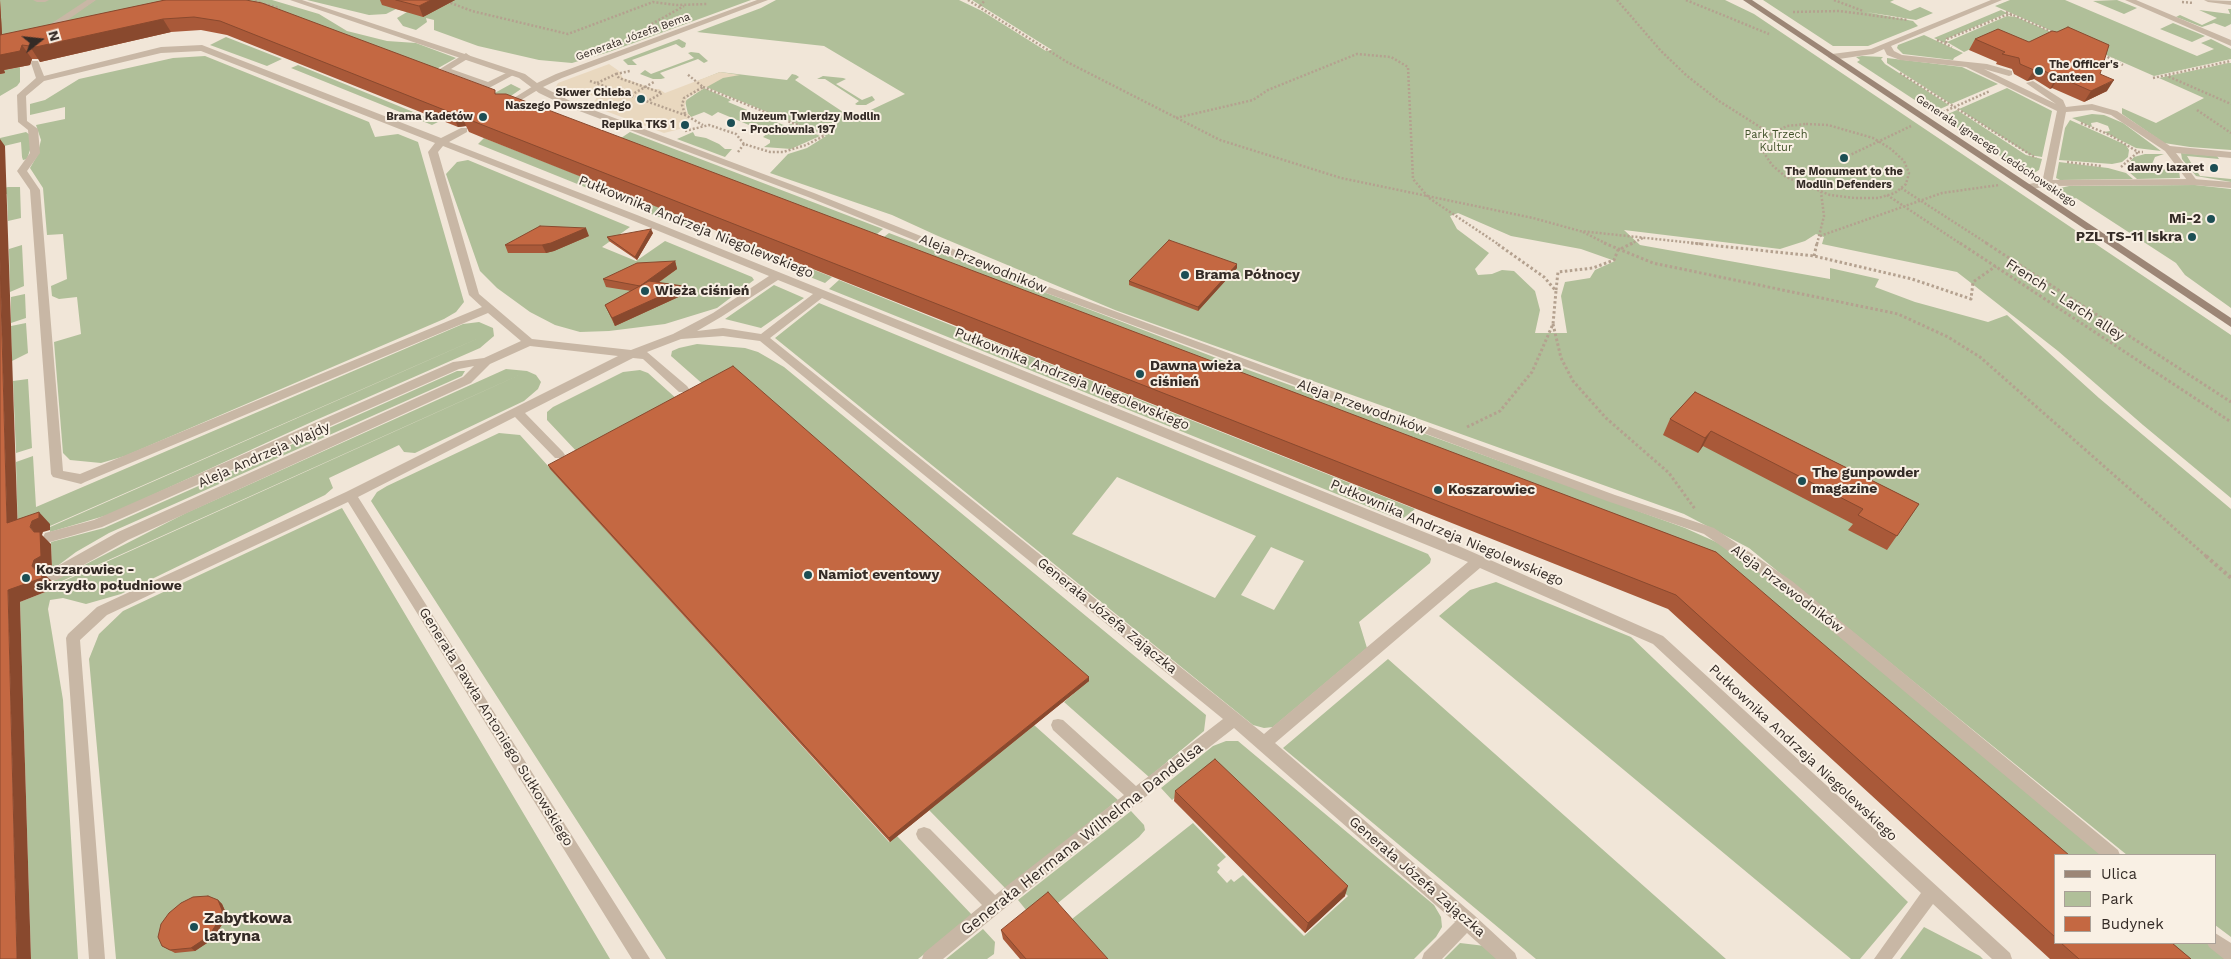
<!DOCTYPE html>
<meta charset="utf-8">
<style>
body{margin:0}
#map{position:relative;width:2231px;height:959px;overflow:hidden;background:#f1e6d8;font-family:"Work Sans",sans-serif}
canvas{display:block}
.legend{position:absolute;left:2054px;top:854px;width:162px;height:90px;box-sizing:border-box;background:#f9f0e4;border:1px solid #aaa198;margin:0;padding:6px 9px;list-style:none;font-size:15px;color:#342b26}
.legend li{display:flex;align-items:center;gap:10px;height:25px}
.legend b{width:25px;border:1px solid #aaa198}
.north{position:absolute;left:15px;top:15px;width:50px;height:50px;-webkit-text-stroke:4px #f9f0e4;paint-order:stroke;rotate:74deg;font-size:14px;font-weight:700;line-height:20px;text-align:center;color:#342b26}
.north::after{content:'';display:block;margin:auto;width:18px;height:22px;background:#342b26;clip-path:polygon(50% 0,100% 100%,50% 72%,0 100%)}
</style>
<div id="map">
<canvas width="2231" height="959"></canvas>
<ul class="legend">
<li><b style="height:6px;background:#9c8676"></b>Ulica</li>
<li><b style="height:14px;background:#b0bf99"></b>Park</li>
<li><b style="height:14px;background:#c46842"></b>Budynek</li>
</ul>
<div class="north">N</div>
</div>
<script>
const g = document.querySelector('canvas').getContext('2d');
g.lineJoin = 'round';
function fill(path, color) {
  g.fillStyle = color;
  g.fill(path, 'evenodd');
}
function poly(rows) {
  const path = new Path2D();
  for (const r of rows) {
    path.moveTo(r[0], r[1]);
    for (let i = 2; i < r.length; i += 2) path.lineTo(r[i], r[i + 1]);
  }
  return path;
}
function stroke(path, color, width, dash) {
  g.strokeStyle = color;
  g.lineWidth = width;
  g.lineCap = dash ? 'butt' : 'round';
  g.setLineDash(dash || []);
  g.stroke(path);
}
function label(font, color, halo, rows, align = 'center') {
  g.font = font + ' "Work Sans",sans-serif';
  g.lineWidth = 4;
  g.setLineDash([]);
  g.textBaseline = 'middle';
  g.strokeStyle = halo;
  g.fillStyle = color;
  for (const [text, x, y, turn = 0] of rows) {
    g.save();
    g.translate(x, y);
    g.rotate((+turn || 0) * Math.PI / 180);
    g.textAlign = isNaN(turn) ? turn : align;
    if (halo) g.strokeText(text, 0, 0);
    g.fillText(text, 0, 0);
    g.restore();
  }
}
const green = poly([
 [0,0,89,0,18,47,2,48],
 [95,0,272,0,319,14,347,31,387,41,416,43,456,58,433,71,491,95,511,84,521,89,499,104,268,16,40,37],
 [307,0,751,0,609,52,572,63,539,60,478,46,434,30,434,20,426,18,427,22,416,30,403,26,397,18,407,12,396,9,386,14,369,15],
 [776,0,959,0,982,11,1046,51,1052,50,972,0,1725,0,1754,14,2231,335,2231,498,2143,425,2058,351,1957,272,1822,244,1824,237,1816,234,1805,241,1780,249,1624,230,1640,245,1830,279,1830,268,1879,279,1875,287,1915,302,1988,322,2007,315,2099,398,2231,509,2231,937,2215,925,2215,855,2127,855,1749,548,1684,514,1115,310,938,236,892,215,770,173,788,154,807,148,826,136,706,87,698,81,720,72,787,80,792,74,796,75,799,77,795,80,846,114,852,112,858,116,905,94,824,46,697,32,761,8],
 [1458,213,1511,236,1581,249,1615,261,1595,270,1590,278,1565,282,1561,296,1567,333,1535,333,1540,310,1535,291,1514,271,1502,270,1492,274,1478,275,1475,269,1489,253,1457,229,1450,216],
 [1763,0,1894,0,1890,2,1910,11,1920,7,1933,13,1916,20,1866,12,1913,21,1918,26,1868,46,1833,46],
 [2010,0,2065,0,2197,56,2214,49,2201,43,2211,39,2231,49,2231,59,2154,76,1995,6],
 [2117,0,2137,8,2124,14,2093,1],
 [2228,9,2231,9,2231,24,2225,27,2214,23,2202,27,2176,17,2180,15,2202,25,2217,18,2199,10,2230,14],
 [2001,10,2011,15,2005,14,1946,39,1945,43,1934,38],
 [2007,16,2016,17,2058,35,2029,48,1992,39,1964,52,1947,42],
 [2173,23,2205,36,2192,42,2160,29],
 [1924,35,1963,53,1954,58,1953,60,1903,54,1897,48,1898,45],
 [226,37,282,59,267,66,210,45],
 [679,39,686,43,685,47,682,48,676,44,632,60,637,65,628,65,623,60],
 [691,52,699,53,708,61,704,63,698,59,660,73,665,78,661,79,653,79,640,74,645,70,651,74,694,58,688,53],
 [205,56,369,122,375,137,398,134,418,142,464,302,456,312,444,319,125,456,101,463,70,460,63,453,54,342,81,334,77,297,59,299,52,296,51,286,67,279,63,234,47,235,43,188,30,168,37,156,41,140,36,125,65,119,65,107,30,115,30,104,45,100,79,79,173,58],
 [1862,56,1883,57,1881,59,1885,64,1949,105,1933,112,1857,62,1860,60,1856,57],
 [1887,58,1962,67,1998,84,1951,104,1887,63],
 [2228,63,2231,63,2231,150,2190,147,2164,143,2122,114,2122,108,2156,123,2204,98,2159,78],
 [298,65,438,122,432,125,291,68],
 [20,67,20,82,17,86,0,96,0,74,4,73,4,70],
 [823,76,843,78,846,79,836,84,862,100,872,96,875,100,866,105,857,105,855,104,859,101,825,79,817,79],
 [704,88,731,100,728,102,786,126,791,124,820,136,791,149,764,147,770,143,770,140,763,137,768,133,718,112,712,116,704,112,691,117,688,114,685,101],
 [2007,88,2052,111,2042,157,2030,155,1959,109],
 [1957,110,2026,155,2042,159,2039,170,2034,173,2014,165,1941,117],
 [2092,114,2104,115,2123,123,2161,151,2136,148,2104,132,2110,131,2108,126,2097,122,2091,123,2092,127,2072,118],
 [2070,120,2126,145,2129,150,2128,157,2122,162,2112,164,2059,160,2065,128],
 [26,132,30,135,31,147,27,159,23,160,22,157,21,142,0,147,0,138],
 [630,132,883,229,865,244,609,146],
 [693,132,695,136,706,138,719,144,725,149,732,149,725,157,677,139],
 [484,138,641,200,632,206,478,144],
 [2181,153,2217,156,2219,159,2187,156,2193,166,2190,165,2191,168,2195,168,2200,176,2231,179,2231,182,2196,176,2182,159],
 [2145,154,2164,154,2155,157,2152,164,2160,169,2179,171,2180,178,2137,179,2129,172,2128,164,2134,157],
 [468,160,630,227,602,247,636,261,665,241,752,277,754,280,717,308,665,324,609,331,580,332,555,325,530,312,497,288,480,271,446,174,457,162],
 [2059,162,2108,168,2126,173,2133,179,2060,180,2056,178],
 [2195,185,2231,189,2231,308,2185,275,2176,263,2076,198,2072,199,2056,189,2069,186],
 [8,187,20,187,21,218,8,221,7,194,2,195,0,189],
 [648,203,705,225,696,232,639,209],
 [889,233,1240,367,1685,528,1725,546,1755,565,2103,855,2055,855,1707,567,871,247],
 [728,236,832,277,825,283,720,241],
 [22,245,24,286,10,292,9,249],
 [839,280,963,330,957,336,967,340,974,334,1415,509,1401,520,829,289],
 [774,285,804,298,761,328,725,319],
 [25,294,26,318,11,323,11,297],
 [819,303,1428,554,1431,559,1430,563,1359,622,1367,648,1273,727,1264,728,1253,725,775,338],
 [1117,477,1256,536,1215,598,1072,534],
 [1271,547,1304,561,1274,610,1241,595],
 [479,322,493,328,494,336,480,348,316,420,111,514,50,532,50,527,488,334,50,526,18,535,16,462,33,456,36,507,463,324],
 [26,323,28,353,12,361,11,326],
 [697,344,745,348,758,352,784,367,1206,715,1204,731,1149,777,1064,702,1088,681,705,386,671,356,672,351,679,348],
 [506,369,527,371,536,375,541,382,538,389,524,401,415,453,404,452,399,445,329,478,333,488,325,495,121,594,86,604,63,598,50,600,48,609,63,700,78,959,31,959,20,602,53,589,53,586,526,372,53,585,53,581,186,513],
 [640,370,648,373,678,400,579,454,547,420,547,412,553,407,623,372],
 [457,371,465,371,462,376,109,533,76,552,52,570,51,542,104,528],
 [28,379,32,448,16,453,13,381],
 [499,433,520,435,889,842,897,836,973,916,918,959,666,959,371,501,377,492,387,486],
 [342,508,610,959,116,959,89,659,99,634,123,611],
 [1496,582,1631,637,1908,902,1860,959,1851,959,1439,616,1470,590],
 [1388,659,1726,959,1536,959,1283,748],
 [1034,725,1118,800,1006,889,929,810],
 [1226,741,1238,741,1434,905,1441,917,1442,927,1436,937,1414,959,1107,959,1072,919,1193,823,1226,857,1217,865,1220,868,1217,872,1227,883,1231,879,1234,882,1243,875,1304,936,1348,896,1213,766,1172,800,1161,788,1213,746],
 [1131,811,1144,825,1145,830,1139,837,1053,907,1031,916,1018,900],
 [1924,927,1980,956,1983,959,1900,959],
 [983,929,995,942,994,954,987,959,946,959],
 [1460,943,1485,946,1499,959,1444,959],
 [2140,943,2209,943,2229,959,2158,959]
]);
const plaza = poly([
 [609,64,619,71,623,78,654,89,659,89,665,93,720,72,740,75,723,78,687,98,685,105,686,111,691,117,687,119,689,121,679,123,680,129,664,133,595,107,593,104,597,97,587,94,570,97,554,90,558,83]
]);
const pathFar2 = poly([
 [255,0,261,3],
 [443,0,472,11,568,34,653,2,677,5,708,4],
 [968,0,1067,62,1220,140,1341,178,1533,218,1580,231,1703,244],
 [1617,0,1661,51,1686,75,1719,101,1771,134],
 [1686,0,1769,34],
 [1834,0,1863,11],
 [2182,2,2194,3],
 [264,4,280,8],
 [980,6,985,0],
 [1793,12,1839,11,1908,20],
 [2006,12,2055,33],
 [648,26,684,6],
 [1937,40,1952,47],
 [1946,43,1947,39,2006,15,2012,15],
 [2104,55,2123,65],
 [1900,73,2036,158],
 [616,74,630,71],
 [2165,75,2231,104],
 [2153,78,2231,61],
 [590,81,685,115,703,125],
 [597,83,616,74,619,78,662,93,648,101],
 [703,87,825,136],
 [631,95,654,82],
 [2197,110,2231,133],
 [1943,112,1990,91],
 [685,114,682,105,684,98,703,87,687,74],
 [1176,118,1253,100,1268,90,1357,54,1391,57,1408,67,1413,179,1429,198,1498,244],
 [2081,123,2110,135,2138,152,2143,152],
 [1806,124,1828,125,1873,138,1891,149,1904,161,1909,173,1906,184,1895,193,1878,198,1855,198,1830,195,1786,177,1772,165,1764,153,1765,141,1771,134,1787,126,1806,124],
 [685,131,709,125,736,134,744,144],
 [738,152,744,144,770,152,783,152,806,145,824,136],
 [1848,156,1911,126],
 [2067,162,2101,166],
 [2121,167,2138,152],
 [1901,188,1988,244],
 [1887,195,1961,244],
 [1583,232,1607,244],
 [1820,236,1942,193,1999,185],
 [1630,244,1643,238],
 [1817,244,1824,216,1821,192]
]);
const pathFar1 = poly([
 [1604,243,1653,263,1898,314,1948,337,1980,357,2207,557],
 [1691,243,1814,256,1912,279,1971,299,1973,282,1996,266],
 [1960,243,2231,422],
 [1986,243,2231,402],
 [1814,256,1817,243],
 [1556,290,1558,272,1593,268,1614,260,1618,250,1633,243],
 [1553,324,1561,358,1573,381,1606,418,1669,473,1695,509],
 [1467,427,1500,411,1532,372,1553,324,1556,291,1544,277,1496,243]
]);
const path = poly([
 [2206,556,2231,578]
]);
const lane = poly([
 [33,0,49,0,45,2,37,2,33,0],
 [1991,0,2002,0,1891,46,1894,51,1902,55,1987,64,2012,71,2012,75,2009,76,1984,69,2056,104,2026,83,2033,81,2063,100,2066,107,2092,104,2117,111,2170,146,2231,152,2231,158,2176,153,2198,182,2196,184,2190,184,2165,151,2111,115,2092,110,2066,112,2052,183,2047,186,2044,185,2042,183,2057,111,1966,67,1900,60,1887,55,1884,49,1873,54,1832,60,1828,57,1832,54,1871,49,1991,0],
 [2125,0,2136,0,2231,40,2231,46,2125,0],
 [2204,0,2231,1,2231,5,2208,2,2204,0],
 [202,45,441,138,461,128,467,128,467,132,449,142,637,215,1454,544,1663,636,2010,953,2012,959,1992,959,1933,904,1892,959,1874,959,1921,893,1653,644,1480,568,1275,743,1474,915,1515,953,1517,959,1496,959,1467,933,1442,959,1422,959,1424,953,1455,922,1234,728,1144,798,1142,802,1137,804,1000,912,943,959,922,959,924,953,982,905,918,839,916,834,918,829,924,827,930,829,995,895,1124,795,1053,730,1051,725,1053,720,1058,719,1063,720,1136,786,1223,719,760,341,723,336,681,339,647,352,687,386,689,389,687,392,679,392,643,359,633,358,525,413,563,452,565,455,563,458,555,458,515,417,358,497,650,959,632,959,348,502,107,615,80,640,105,959,89,959,66,638,68,634,97,607,346,492,618,356,530,346,490,364,471,383,128,540,57,580,47,580,45,576,47,572,118,532,463,377,474,366,459,369,102,527,50,542,45,541,43,537,45,533,94,520,453,362,484,358,521,341,488,313,85,482,81,484,53,477,51,474,30,190,17,171,30,153,28,130,18,122,17,95,36,78,31,63,32,61,38,61,44,76,161,47,202,45],
 [201,51,435,143,428,152,469,295,482,307,80,474,63,471,40,190,27,171,40,153,38,129,27,121,26,96,44,81,161,53,201,51],
 [443,146,629,219,769,276,713,313,673,334,631,350,532,339,479,294,438,152,443,146],
 [778,280,813,294,761,334,723,328,697,331,721,317,778,280],
 [822,298,1444,552,1468,562,1264,734,770,338,822,298],
 [466,53,470,56,469,58,451,69,488,82,510,71,517,73,489,88,440,69,466,53],
 [538,83,542,86,541,88,508,108,501,106,538,83]
]);
const street = poly([
 [87,0,96,0,49,33,43,33,43,29,87,0],
 [290,0,302,0,525,74,537,83,556,74,757,0,768,0,562,78,543,87,572,102,814,193,1030,280,1615,495,1714,528,1792,581,2118,850,2120,855,2100,855,1782,589,1704,534,1607,501,1022,284,808,197,566,106,539,93,519,78,290,0],
 [2193,179,2231,182,2231,188,2193,185,2047,186,2028,190,2023,187,2025,185,2047,180,2193,179],
 [2215,933,2231,943,2231,959,2224,959,2209,947,2207,943,2215,943,2215,933]
]);
const secondary = poly([
 [1743,0,1752,0,2231,318,2231,327,1743,0]
]);
const wall = poly([
 [0,0,2,35,165,0,496,94,1716,552,2055,855,2055,943,2172,943,2191,959,2050,959,1668,609,486,139,469,132,466,126,458,127,227,35,201,30,171,32,40,62,39,59,32,59,30,65,4,70,5,73,0,74],
 [380,0,455,0,423,17,382,5],
 [1975,39,2029,42,2100,74,2107,91,2084,102,2052,88,2050,89,2034,79,2027,81,2014,74,2012,69,1996,64,1997,62,1969,50],
 [653,233,637,260,609,241,607,237],
 [589,236,554,251,546,253,508,253,505,245],
 [675,261,677,269,658,283,685,294,615,326,605,305,631,291,606,287,603,279],
 [1237,268,1198,311,1129,285,1129,281],
 [1695,392,1919,504,1887,550,1848,530,1853,524,1703,446,1698,453,1663,435,1670,419],
 [548,465,1089,681,890,842,550,469],
 [1175,791,1345,896,1305,933,1174,801],
 [218,900,222,904,226,913,226,918,213,939,195,951,175,953,162,946],
 [1001,930,1108,959,1020,959,1003,939]
]);
const shadedWall = poly([
 [0,0,3,51,0,47],
 [431,0,455,0,423,17,419,6],
 [163,19,171,32,40,62,31,48],
 [22,45,32,59,30,65,4,70,5,73,0,74,0,55],
 [2040,68,2034,79,2027,81,2034,70],
 [2059,77,2052,88,2050,89,2056,78],
 [2114,80,2107,91,2084,102,2091,91],
 [461,112,466,126,458,127,452,113],
 [0,139,5,146,18,535,7,523,0,259],
 [586,228,589,236,554,251,546,253,542,245],
 [651,229,653,233,637,260,635,257],
 [675,261,677,269,643,293,640,286],
 [1237,264,1237,268,1198,311,1198,307],
 [683,286,685,294,615,326,612,318],
 [1711,431,1703,446,1698,453,1705,438],
 [39,512,50,524,50,530,43,532,42,535,51,544,52,567,45,571,44,574,53,582,53,589,20,602,31,959,17,959,8,590,36,571,32,566,34,532,30,527,32,521],
 [1089,677,1089,681,890,842,889,838],
 [1348,886,1345,896,1305,933,1308,923],
 [218,900,222,904,226,913,226,918,213,939,195,951,191,948]
]);
const building = poly([
 [165,0,246,0,262,3,495,90,495,94,506,94,1716,552,2069,855,2055,855,2055,937,1676,595,480,124,463,117,461,112,452,113,220,21,194,17,163,19,31,48,30,46,22,45,20,51,0,55,0,35,165,0],
 [396,0,431,0,419,6,396,0],
 [2068,27,2109,45,2100,74,2114,80,2091,91,2059,77,2056,78,2040,68,2034,70,2020,64,2019,58,2002,54,2005,52,1975,39,1998,29,2029,42,2052,31,2057,32,2068,27],
 [540,226,586,228,551,243,542,245,505,245,540,226],
 [651,229,635,257,607,237,651,229],
 [1169,240,1237,264,1198,307,1129,281,1169,240],
 [0,259,7,523,39,512,39,518,32,521,30,527,34,532,40,532,41,556,34,560,32,566,36,571,41,571,42,578,8,590,17,959,0,959,0,259],
 [675,261,640,286,603,279,637,263,675,261],
 [649,281,683,286,612,318,605,305,649,281],
 [733,366,1089,677,889,838,548,465,733,366],
 [1695,392,1919,504,1897,536,1858,515,1863,509,1711,431,1705,438,1670,419,1695,392],
 [1215,759,1348,886,1308,923,1175,791,1215,759],
 [1048,892,1108,959,1026,959,1001,930,1048,892],
 [208,896,218,900,222,910,222,915,209,936,191,948,170,950,162,946,158,937,161,924,169,913,181,903,193,897,208,896],
 [2061,943,2172,943,2191,959,2079,959,2061,943]
]);
const markers = [
 [2039,71,5,"#1c4e54"],
 [641,99,5,"#1c4e54"],
 [483,117,5,"#1c4e54"],
 [731,123,5,"#1c4e54"],
 [685,125,5,"#1c4e54"],
 [1844,158,5,"#1c4e54"],
 [2214,168,5,"#1c4e54"],
 [2211,219,5,"#1c4e54"],
 [2192,237,5,"#1c4e54"],
 [1185,275,5,"#1c4e54"],
 [645,291,5,"#1c4e54"],
 [1140,374,5,"#1c4e54"],
 [1802,481,5,"#1c4e54"],
 [1438,490,5,"#1c4e54"],
 [808,575,5,"#1c4e54"],
 [26,578,5,"#1c4e54"],
 [194,927,5,"#1c4e54"]
];
const farStreetnames = [
 ["Generała Józefa Bema",633,37,-20],
 ["Generała Ignacego Ledóchowskiego",1996,151,34]
];
const farPoinames = [
 ["The Officer's",2049,65,"left"],
 ["Canteen",2049,78,"left"],
 ["Skwer Chleba",631,93],
 ["Naszego Powszedniego",631,106],
 ["Brama Kadetów",473,117],
 ["Muzeum Twierdzy Modlin",741,117,"left"],
 ["- Prochownia 197",741,130,"left"],
 ["Replika TKS 1",675,125],
 ["dawny lazaret",2204,168],
 ["The Monument to the",1844,172,"center"],
 ["Modlin Defenders",1844,185,"center"]
];
const farParknames = [
 ["Park Trzech",1776,135],
 ["Kultur",1776,148]
];
const poiNames = [
 ["Mi-2",2201,219,"right"],
 ["PZL TS-11 Iskra",2182,237,"right"],
 ["Brama Północy",1195,275],
 ["Wieża ciśnień",655,291],
 ["Dawna wieża",1150,366],
 ["ciśnień",1150,382],
 ["The gunpowder",1812,473],
 ["magazine",1812,489],
 ["Koszarowiec",1448,490],
 ["Koszarowiec -",36,570],
 ["skrzydło południowe",36,586],
 ["Namiot eventowy",818,575]
];
const streetNames = [
 ["Pułkownika Andrzeja Niegolewskiego",696,227,22],
 ["Aleja Przewodników",983,264,22],
 ["French - Larch alley",2065,300,33],
 ["Pułkownika Andrzeja Niegolewskiego",1072,379,22],
 ["Aleja Przewodników",1362,407,20],
 ["Aleja Andrzeja Wajdy",264,455,-24],
 ["Pułkownika Andrzeja Niegolewskiego",1447,533,23],
 ["Aleja Przewodników",1787,589,37],
 ["Generała Józefa Zajączka",1107,616,39],
 ["Generała Pawła Antoniego Sułkowskiego",496,727,58],
 ["Pułkownika Andrzeja Niegolewskiego",1803,753,43],
 ["Generała Józefa Zajączka",1417,877,41]
];
const nearStreetnames = [
 ["Generała Hermana Wilhelma Dandelsa",1082,839,-38]
];
const nearPoinames = [
 ["Zabytkowa",204,918],
 ["latryna",204,936]
];
fill(green, '#b0bf99');
fill(plaza, '#e9d8bf');
stroke(pathFar2, '#b4a18f', 2.5, [2, 2]);
stroke(pathFar1, '#b4a18f', 3, [2.5, 2.5]);
stroke(path, '#b4a18f', 4, [3, 3]);
fill(lane, '#c8b7a5');
fill(street, '#c8b7a5');
fill(secondary, '#9c8676');
fill(wall, '#a95939');
fill(shadedWall, '#89492e');
fill(building, '#c46842');
stroke(building, '#89492e', 1);
for (const [x, y, r, color] of markers) {
  const dot = new Path2D();
  dot.arc(x, y, r, 0, 2 * Math.PI);
  g.fillStyle = color;
  g.fill(dot);
  stroke(dot, '#f9f0e4', 2);
}
label('11px', '#342b26', '#f9f0e4', farStreetnames);
label('bold 11px', '#342b26', '#f9f0e4', farPoinames, 'right');
label('11px', '#41522a', '#f9f0e4', farParknames);
label('bold 14px', '#342b26', '#f9f0e4', poiNames, 'left');
label('14px', '#342b26', '#f9f0e4', streetNames);
label('16px', '#342b26', '#f9f0e4', nearStreetnames);
label('bold 16px', '#342b26', '#f9f0e4', nearPoinames, 'left');
</script>
